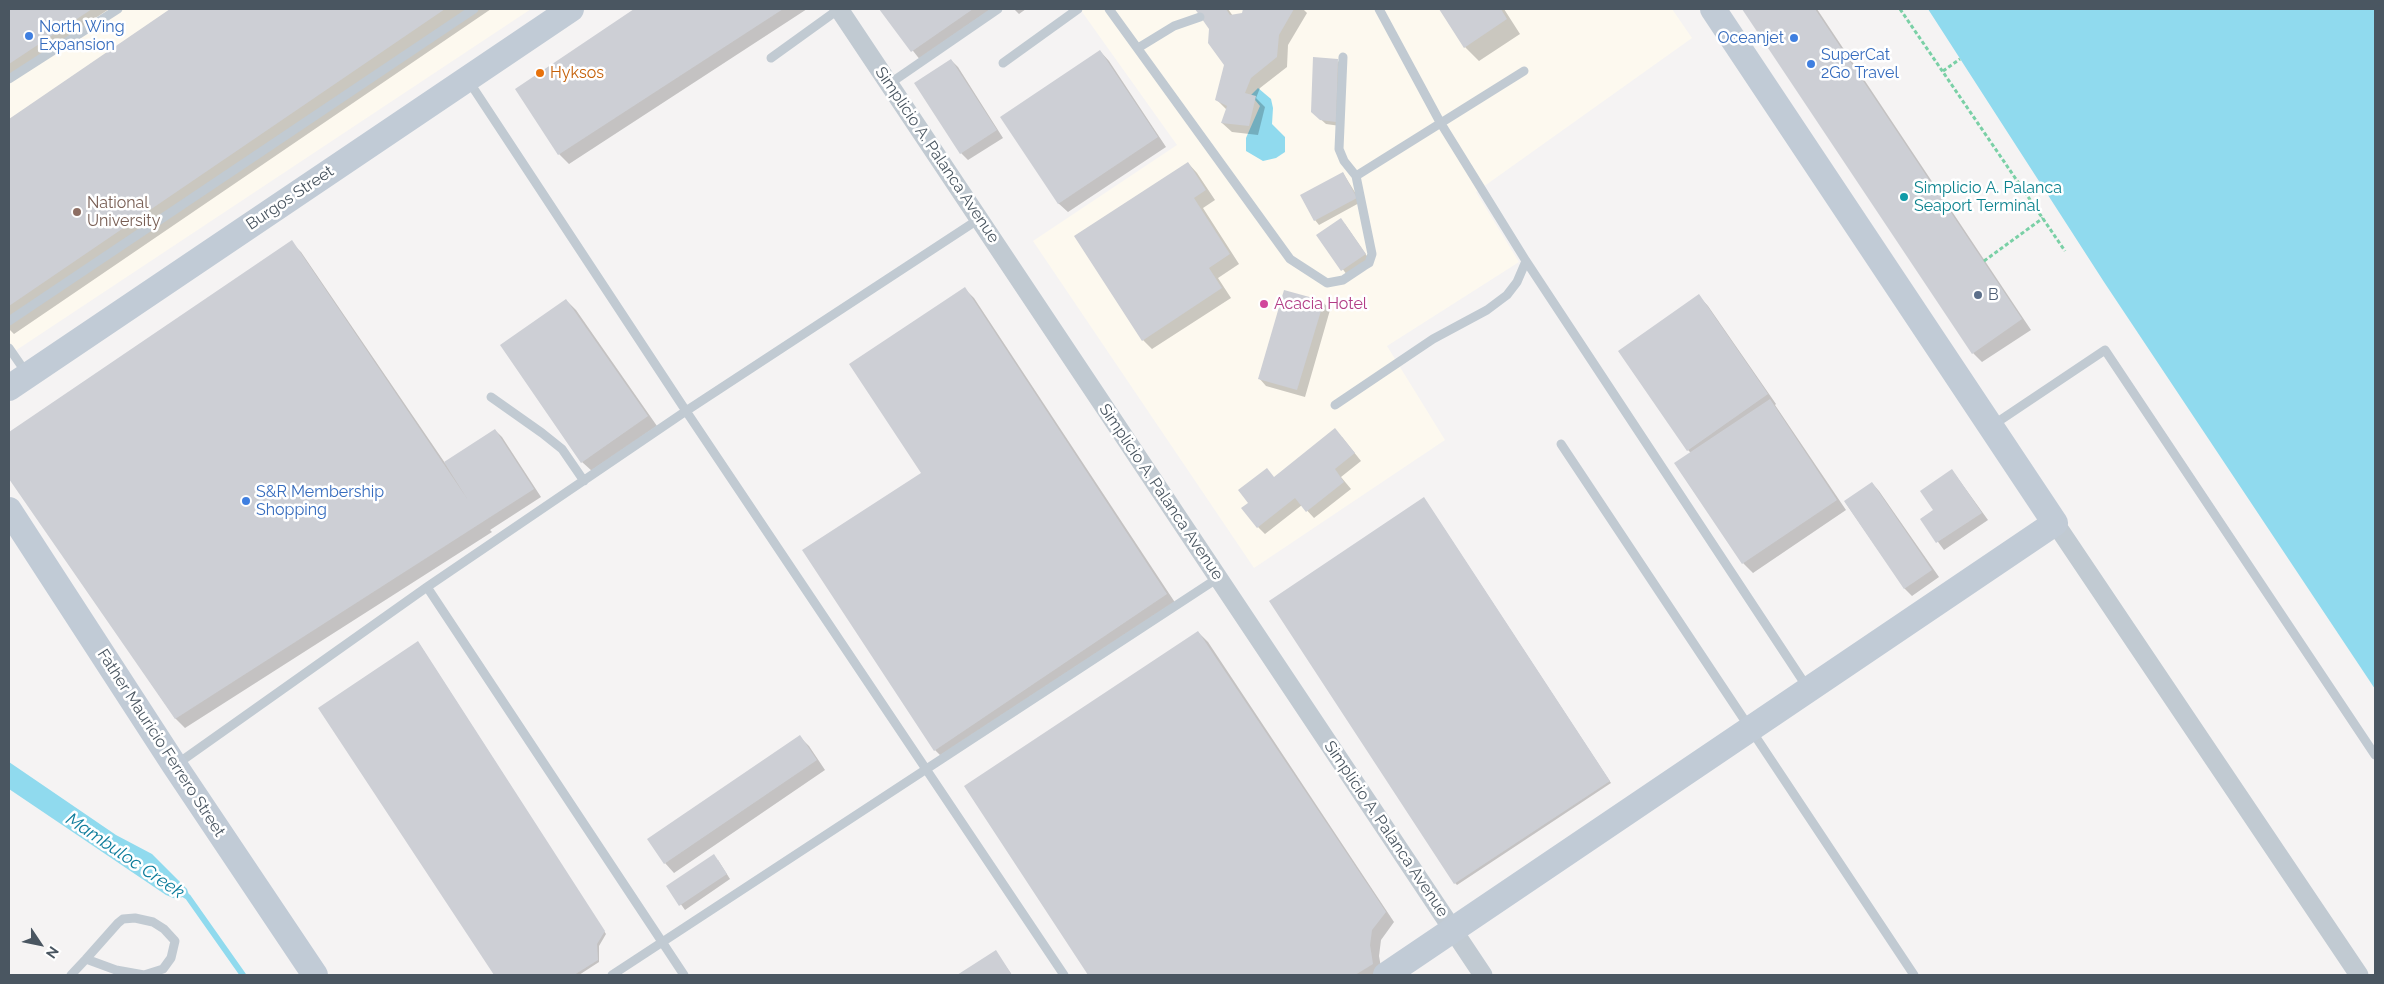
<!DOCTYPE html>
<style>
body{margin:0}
#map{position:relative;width:2384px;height:984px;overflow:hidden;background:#f5f3f3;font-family:Raleway,sans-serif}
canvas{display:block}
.frame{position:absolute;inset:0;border:10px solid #4a5661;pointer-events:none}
.north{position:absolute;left:15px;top:919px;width:50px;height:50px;-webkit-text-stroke:4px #fff;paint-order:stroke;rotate:124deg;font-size:14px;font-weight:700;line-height:20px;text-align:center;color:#4a5661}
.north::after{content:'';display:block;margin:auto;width:18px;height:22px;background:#4a5661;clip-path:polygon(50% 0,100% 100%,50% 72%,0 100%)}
</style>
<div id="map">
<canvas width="2384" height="984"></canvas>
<div class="frame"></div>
<div class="north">N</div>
</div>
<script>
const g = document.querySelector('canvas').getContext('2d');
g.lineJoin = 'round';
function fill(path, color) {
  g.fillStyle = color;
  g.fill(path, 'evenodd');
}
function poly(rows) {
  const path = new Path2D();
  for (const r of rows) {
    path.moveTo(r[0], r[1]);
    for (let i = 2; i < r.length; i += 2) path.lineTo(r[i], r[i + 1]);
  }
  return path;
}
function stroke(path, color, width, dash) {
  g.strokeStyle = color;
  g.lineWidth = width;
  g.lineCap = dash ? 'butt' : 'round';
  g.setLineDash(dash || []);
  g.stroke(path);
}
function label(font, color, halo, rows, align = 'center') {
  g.font = font + ' Raleway,sans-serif';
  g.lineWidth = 5;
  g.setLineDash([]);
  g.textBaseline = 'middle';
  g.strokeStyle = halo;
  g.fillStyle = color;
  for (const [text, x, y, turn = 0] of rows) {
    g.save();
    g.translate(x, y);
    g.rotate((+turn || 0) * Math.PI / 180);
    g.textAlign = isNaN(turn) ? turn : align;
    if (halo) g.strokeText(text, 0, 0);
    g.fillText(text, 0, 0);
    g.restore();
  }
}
const commercial = poly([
 [9,9,531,9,9,355],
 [1080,9,1672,9,1692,38,1476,192,1519,262,1387,346,1445,440,1254,568,1033,241,1177,145]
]);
const water = poly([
 [1928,9,2375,9,2375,689,2104,282],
 [1258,88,1271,99,1273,108,1272,124,1285,137,1285,152,1276,158,1263,161,1246,151,1246,138,1260,106,1251,95],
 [9,762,116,835,152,854,187,889,189,895,176,899,166,895,9,789]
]);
const shadow = poly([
 [9,9,109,9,9,76],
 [172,9,491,9,14,334,9,329,9,120],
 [637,9,807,9,569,164,559,154,517,89],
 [880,9,996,9,921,61],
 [1014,9,1026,9,1019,14],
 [1196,9,1228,9,1233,16,1243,14,1244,9,1303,9,1307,13,1288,45,1287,67,1260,88,1256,98,1265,107,1258,135,1232,132,1222,123,1227,110,1217,100,1225,65,1211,29],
 [1441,9,1504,9,1520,34,1479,61,1465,47],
 [1743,9,1817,9,2031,330,1982,362,1973,353],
 [1100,51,1109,61,1166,147,1068,212,1058,203],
 [951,60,958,67,1003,138,968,160,961,153],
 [1338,61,1342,65,1340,126,1326,124,1317,116],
 [1188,163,1197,173,1215,200,1203,208,1239,264,1218,278,1231,298,1152,349,1143,340],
 [1343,173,1361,202,1319,225,1315,220],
 [1345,224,1369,259,1347,275,1318,235],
 [291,242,301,252,445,463,495,430,502,437,541,497,490,530,492,532,185,728,175,718,9,477,9,434],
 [965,289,974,298,1176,604,944,759,935,750,922,473],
 [1699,296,1708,306,1776,404,1775,405,1846,510,1753,573,1743,563,1676,463,1691,453,1688,450],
 [566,300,576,310,657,426,592,471,582,462],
 [1323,302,1330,310,1305,397,1266,386,1259,378],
 [1342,437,1361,461,1341,477,1351,489,1314,518,1302,505,1265,534,1258,527,1250,503,1274,478],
 [1952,470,1988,520,1944,550,1921,519,1934,510],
 [1872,483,1879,491,1939,577,1912,596,1905,589,1845,502],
 [1426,501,1611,783,1457,885,1455,883],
 [1198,632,1208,642,1394,922,1381,940,1379,956,1382,973,1379,975,1090,975,966,786],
 [420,645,606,934,599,946,599,962,579,975,495,975,320,708],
 [800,737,809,746,825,770,674,873,665,863],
 [718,860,730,879,685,910,668,886],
 [996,952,1012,975,959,975]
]);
const stream = poly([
 [180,892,188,897,243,975]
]);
const building = poly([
 [9,9,92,9,9,64],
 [170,9,445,9,9,306,9,119],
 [634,9,783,9,558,155,515,89],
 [879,9,973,9,911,52],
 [1195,9,1226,9,1230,15,1242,13,1243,9,1294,9,1279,35,1277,57,1251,78,1245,93,1256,96,1249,126,1221,123,1227,106,1215,100,1224,65,1208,43,1209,29],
 [1439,9,1501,9,1507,19,1464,48],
 [1742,9,1815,9,2022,319,1972,354],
 [1100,50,1158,137,1058,204,1000,117],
 [1313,57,1338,59,1336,122,1320,120,1311,112],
 [951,59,997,130,960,154,914,83],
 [1188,162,1206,190,1194,198,1230,254,1209,268,1222,288,1142,341,1074,236],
 [1343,172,1357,198,1314,221,1300,195],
 [1341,218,1366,254,1341,271,1316,235],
 [292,240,468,500,444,462,495,429,534,489,175,719,9,479,9,432],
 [965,287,1167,594,934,751,802,550,921,473,849,364],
 [1284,290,1324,301,1297,390,1258,379],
 [1699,294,1768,394,1687,451,1618,351],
 [566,299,648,416,581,463,500,345],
 [1770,399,1837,500,1742,564,1674,463],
 [1335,428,1355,453,1335,469,1344,482,1306,512,1295,498,1257,528,1241,508,1248,503,1238,490,1267,468,1274,477],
 [1952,469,1982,513,1936,543,1920,519,1933,510,1920,491],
 [1872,482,1932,570,1904,589,1844,501],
 [1424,497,1610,781,1454,884,1269,601],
 [1198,631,1386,912,1372,930,1370,945,1373,964,1355,975,1088,975,964,786],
 [418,641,605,931,597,944,598,960,574,975,494,975,318,708],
 [800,735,817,760,664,864,647,839],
 [714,854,727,874,679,906,666,886],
 [996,950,1012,975,957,975]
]);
const path = poly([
 [1900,9,2065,251],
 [1943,71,1960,59],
 [1984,261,2043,218]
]);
const lane = poly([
 [1109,9,1290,259,1327,283,1343,280,1364,266,1369,263,1372,254,1356,176],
 [1379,9,1440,122,1526,261,1807,687],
 [1138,48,1174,26,1200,17],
 [1343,57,1339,149,1344,161,1356,176,1524,71],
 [771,58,839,9],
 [1003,63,1078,9],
 [9,79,118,9],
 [468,80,686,411,1064,975],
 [889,84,998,9],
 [9,321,474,9],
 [9,348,27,374],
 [491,397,542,433,562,449,584,481],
 [1335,405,1433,339,1487,310,1507,295,1517,282,1526,261],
 [1993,425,2105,350,2375,755],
 [1561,444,1914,975],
 [427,587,684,975],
 [177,764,427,587,686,411,979,219],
 [71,975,86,959,118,923,123,919,135,918,153,922,164,929,175,941,171,958,163,969,144,975,116,970,86,959],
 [612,975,1218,578]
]);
const street = poly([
 [839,9,1483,975],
 [2055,523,2359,975]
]);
const secondary = poly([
 [9,388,571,9],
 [9,510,175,766,315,975],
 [1386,975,2055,523,1713,9]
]);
const markers = [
 [29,36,5,"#3f7fe0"],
 [1794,38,5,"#3f7fe0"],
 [1811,64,5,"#3f7fe0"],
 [540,73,5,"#e8710a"],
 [1904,197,5,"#0f9aa8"],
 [77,212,5,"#8d6e63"],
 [1978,295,5,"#5c6f8a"],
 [1264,304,5,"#d1479c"],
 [246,501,5,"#3f7fe0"]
];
const shopNames = [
 ["North Wing",39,27],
 ["Expansion",39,45],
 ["Oceanjet",1784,38,"right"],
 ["SuperCat",1821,55],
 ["2Go Travel",1821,73],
 ["S&R Membership",256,492],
 ["Shopping",256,510]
];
const foodNames = [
 ["Hyksos",550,73]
];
const streetNames = [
 ["Simplicio A. Palanca Avenue",937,155,56],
 ["Burgos Street",290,198,-34],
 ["Simplicio A. Palanca Avenue",1161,492,56],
 ["Father Mauricio Ferrero Street",161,743,57],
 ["Simplicio A. Palanca Avenue",1386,829,56]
];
const cultureNames = [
 ["Simplicio A. Palanca",1914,188],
 ["Seaport Terminal",1914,206]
];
const educationNames = [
 ["National",87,203],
 ["University",87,221]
];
const serviceNames = [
 ["B",1988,295]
];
const hotelNames = [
 ["Acacia Hotel",1274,304]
];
const waterNames = [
 ["Mambuloc Creek",125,856,34]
];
fill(commercial, '#fdf9ef');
fill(water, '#90daee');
fill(shadow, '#0003');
stroke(stream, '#90daee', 6);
fill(building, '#cdcfd5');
stroke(path, '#7ad0a6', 3, [4, 2.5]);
stroke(lane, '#c1cad2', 9);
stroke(street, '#c1cad2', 19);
stroke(secondary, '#c1cbd6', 26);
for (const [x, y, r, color] of markers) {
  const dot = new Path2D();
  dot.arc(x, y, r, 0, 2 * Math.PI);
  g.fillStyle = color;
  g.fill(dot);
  stroke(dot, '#fff', 2);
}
label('16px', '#366cbe', '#fff', shopNames, 'left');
label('16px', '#c56008', '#fff', foodNames, 'left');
label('16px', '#4a5661', '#fff', streetNames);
label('16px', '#0d838f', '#fff', cultureNames, 'left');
label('16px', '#785e54', '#fff', educationNames, 'left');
label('16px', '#4e5e75', '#fff', serviceNames, 'left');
label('16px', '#b23c85', '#fff', hotelNames, 'left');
label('italic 18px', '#0c7c9b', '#fff', waterNames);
</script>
